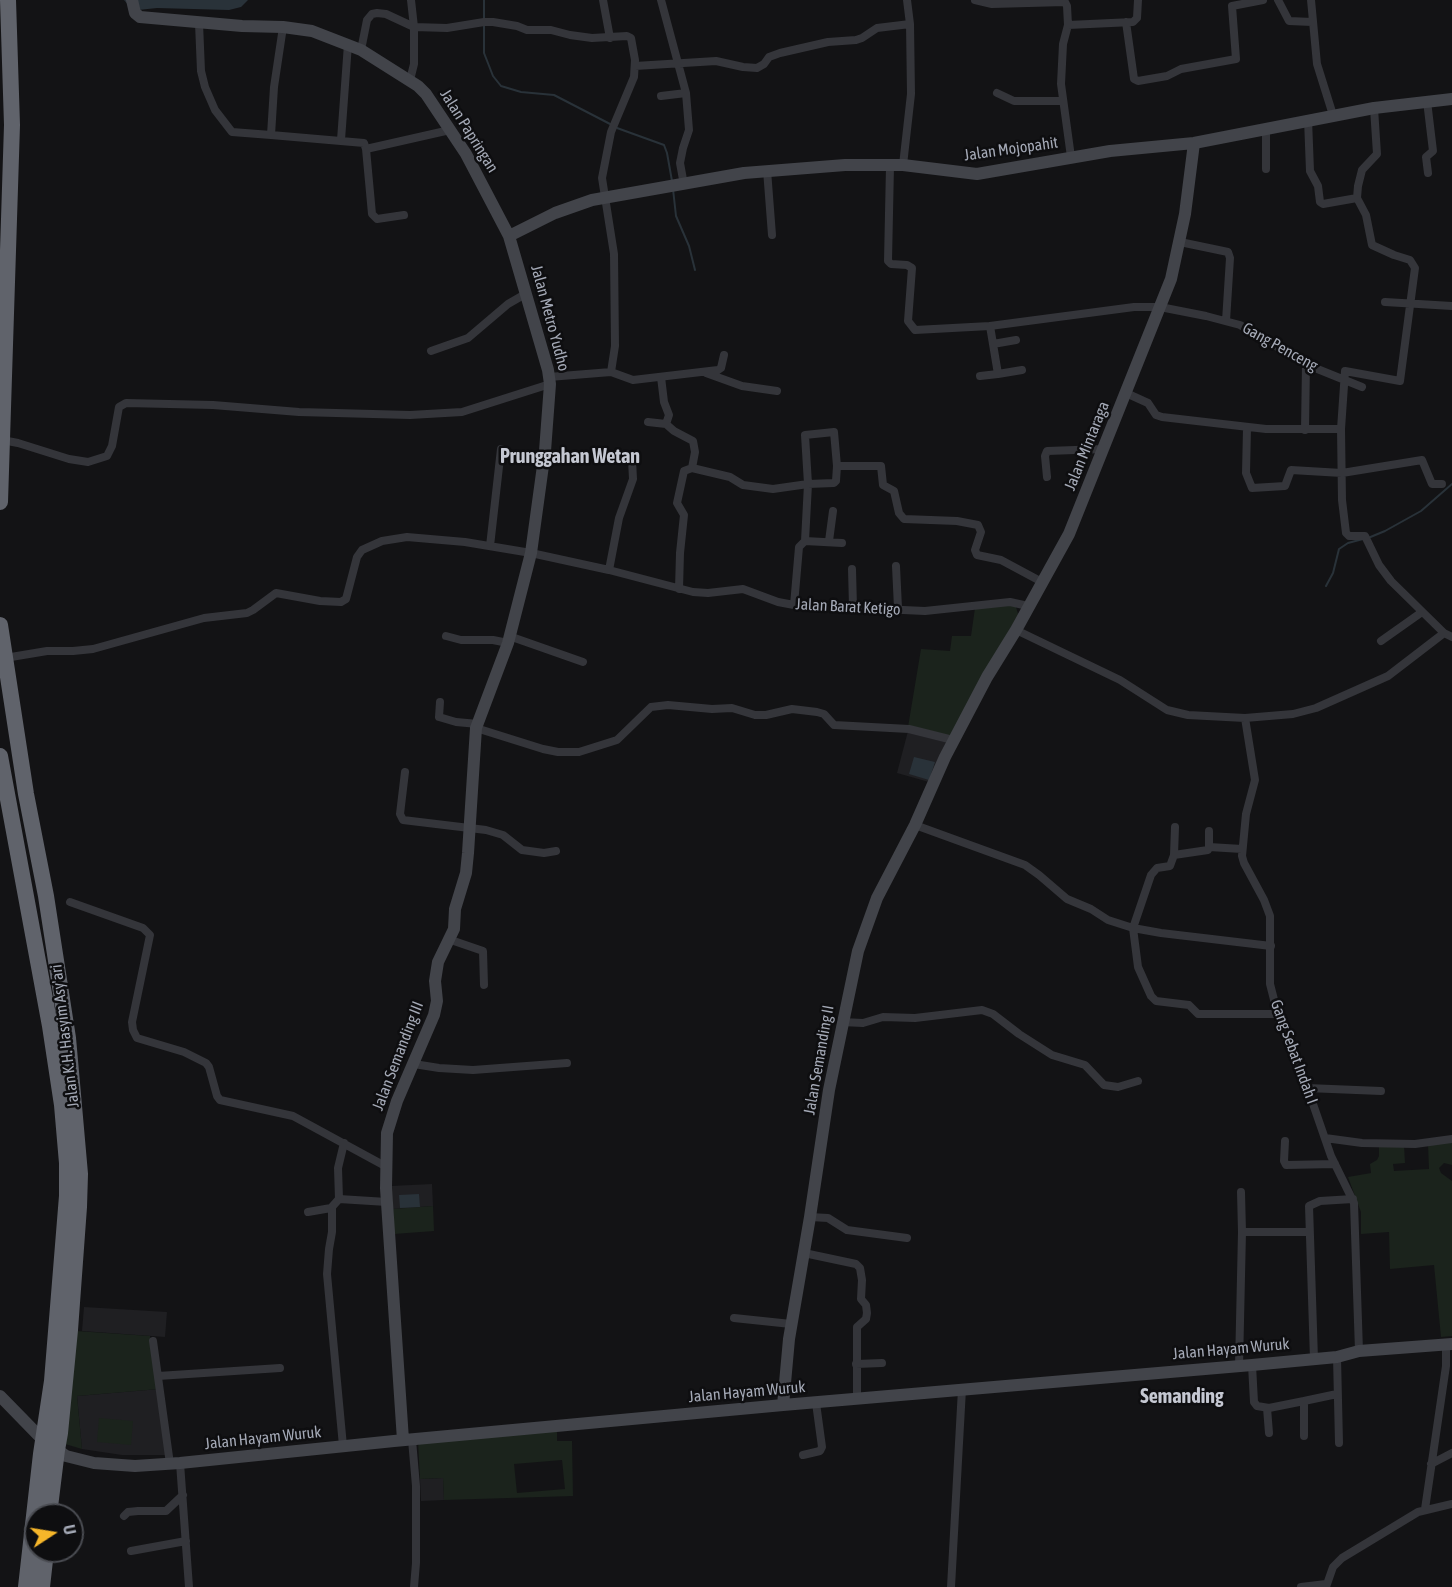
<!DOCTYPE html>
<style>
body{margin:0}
#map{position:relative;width:1452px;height:1587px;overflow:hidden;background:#131315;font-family:"Asap Condensed",sans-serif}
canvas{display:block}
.north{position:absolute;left:24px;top:1503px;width:60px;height:60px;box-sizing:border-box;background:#0e0e10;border:2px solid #4a4c52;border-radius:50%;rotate:78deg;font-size:16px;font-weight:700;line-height:24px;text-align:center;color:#a4a9b6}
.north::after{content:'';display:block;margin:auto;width:21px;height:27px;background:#f6b62a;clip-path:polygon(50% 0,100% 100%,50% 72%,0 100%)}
</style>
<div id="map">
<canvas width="1452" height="1587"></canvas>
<div class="north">U</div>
</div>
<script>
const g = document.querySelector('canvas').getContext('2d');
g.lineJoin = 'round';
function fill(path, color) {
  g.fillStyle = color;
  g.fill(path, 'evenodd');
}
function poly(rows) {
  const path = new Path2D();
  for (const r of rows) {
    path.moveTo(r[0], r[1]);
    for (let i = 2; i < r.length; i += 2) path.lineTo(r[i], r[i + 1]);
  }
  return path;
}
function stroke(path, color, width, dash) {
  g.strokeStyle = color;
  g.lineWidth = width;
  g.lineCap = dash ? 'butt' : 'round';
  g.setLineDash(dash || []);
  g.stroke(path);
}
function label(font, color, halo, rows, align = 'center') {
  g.font = font + ' "Asap Condensed",sans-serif';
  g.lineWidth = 5;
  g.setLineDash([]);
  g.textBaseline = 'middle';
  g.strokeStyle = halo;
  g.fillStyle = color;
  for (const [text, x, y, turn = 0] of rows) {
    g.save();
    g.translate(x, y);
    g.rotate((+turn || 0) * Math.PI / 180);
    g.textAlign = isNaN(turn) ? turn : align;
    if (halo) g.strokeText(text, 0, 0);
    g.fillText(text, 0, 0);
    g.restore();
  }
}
const built = poly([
 [908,731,949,741,929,782,897,773],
 [432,1184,433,1206,393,1209,391,1186],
 [84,1307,167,1312,165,1337,82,1331],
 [159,1389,169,1455,122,1455,82,1449,77,1396],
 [443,1478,444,1500,421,1501,420,1479]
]);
const green = poly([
 [1006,604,1016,607,1018,614,952,737,908,727,921,649,950,651,952,636,971,636,975,608],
 [1452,1139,1452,1165,1444,1163,1439,1168,1441,1173,1452,1181,1452,1336,1441,1337,1434,1265,1390,1269,1389,1232,1361,1234,1361,1212,1348,1177,1371,1173,1370,1164,1377,1160,1379,1156,1379,1143,1404,1145,1405,1163,1393,1164,1394,1171,1429,1169,1428,1144],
 [433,1206,434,1231,394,1234,393,1209],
 [76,1331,150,1336,159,1389,77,1396,82,1449,65,1444],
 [99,1418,133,1421,131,1445,97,1442],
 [557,1429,557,1441,572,1441,573,1496,444,1500,443,1478,420,1479,418,1441],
 [562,1460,565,1489,517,1493,514,1464]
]);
const water = poly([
 [124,0,248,0,241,7,229,10,157,8,138,10,130,7],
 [914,757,935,762,929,780,909,774],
 [419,1194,420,1207,400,1208,399,1195]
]);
const stream = poly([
 [484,0,484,18],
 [484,24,484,53,493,76,501,86,521,92,554,95,612,125],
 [617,128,664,145,667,153,672,181],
 [673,189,676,216,689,246,695,270],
 [1368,538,1385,531,1421,511,1452,484],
 [1326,586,1333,573,1339,549,1348,543,1363,539]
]);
const street = poly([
 [603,0,610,38],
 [661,0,686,93,689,130,683,148,680,163,684,185],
 [975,0,992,4,1065,2,1067,6,1068,25,1133,22,1137,18,1138,0],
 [1278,0,1289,21,1312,22],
 [1311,0,1317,64,1333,115],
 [1126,22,1134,79,1138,81,1167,76,1181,69,1236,59,1232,6,1263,0],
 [199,23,201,71,205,87,215,110,232,132,271,135],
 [1068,25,1063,44,1061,84,1071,157],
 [283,27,274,87,271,135,364,143,366,149,372,214,377,219,404,215],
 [361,50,367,20,372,14,377,13,386,14,414,27,447,28,484,22,493,22,517,26,527,30,551,30,570,35,592,38,627,36,631,38,635,60,634,77,611,132,602,178,614,254,615,346,611,372,633,380,718,370,721,368,724,355],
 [635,66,716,61,743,67,757,68,764,64,769,57,780,53,828,42,856,40,862,38,877,28,910,24],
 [410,80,414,64,414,27,411,0],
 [997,93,1014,101,1062,101],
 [661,96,686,93],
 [1427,101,1433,151,1426,157,1428,173],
 [1308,119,1310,171,1318,186,1320,202,1323,204,1357,198],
 [341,140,348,44],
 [366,149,450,130],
 [903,165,911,94,910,24,907,0],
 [890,166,888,261,891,264,907,265,912,268,908,321,915,330,990,326,1134,307,1160,307,1206,316,1240,325,1310,366,1362,387],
 [1266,169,1266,128],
 [767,170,772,235],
 [1180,242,1228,252,1230,258,1226,321],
 [1385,302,1452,306],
 [993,344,1016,340],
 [431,351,468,338,508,304,527,293],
 [706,373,742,386,777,391],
 [998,374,1022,370],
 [980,376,998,374,990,326],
 [549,377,611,372],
 [661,377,664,402,669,415,666,424],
 [1126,393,1148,403,1156,415,1162,417,1266,429,1341,429,1345,371,1400,381,1415,268,1410,260,1394,255,1372,245,1366,215,1357,198,1358,186,1362,170,1377,154,1374,108],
 [648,422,666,424,674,431,693,441,695,452,692,468,730,477,743,485,773,489,808,484,834,483,836,481,837,466,834,432,805,435,808,484,805,541],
 [1247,428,1246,473,1252,488,1285,486,1291,470,1342,473,1422,460,1432,484,1442,484],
 [1341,429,1342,500,1346,533,1349,536,1365,536,1379,565,1391,581,1444,633,1452,637],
 [1305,430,1306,363],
 [2,440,18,443,69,459,88,462,107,456,112,446,119,407,126,403,213,405,299,412,410,415,462,412,550,384],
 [837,466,881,466,883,485,894,491,899,513,904,519,957,521,978,525,981,532,975,550,977,555,1001,560,1042,582],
 [1047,477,1045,456,1047,451,1103,449],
 [829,541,833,511],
 [490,546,501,449],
 [896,566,898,608],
 [852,569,853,607],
 [609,570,619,518,633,479,632,460],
 [679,589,680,553,684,515,677,503,684,471,692,468],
 [794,605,799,547,805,541,842,543],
 [1016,630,1120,680,1167,710,1188,715,1245,718,1293,714,1316,708,1388,676,1444,633],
 [446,636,461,640,493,640,508,643],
 [509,636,583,662],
 [1381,641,1422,612],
 [5,658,47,651,73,651,93,649,204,618,247,613,253,610,276,593,320,601,341,602,346,599,357,557,362,550,382,541,407,537,465,542,531,553,609,570,693,592,708,593,743,589,778,602,794,605,925,611,1010,602,1028,606],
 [440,702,439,717,456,722,478,724],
 [1245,718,1255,780,1246,814,1242,856,1244,863,1264,900,1270,916,1270,984,1280,1023,1313,1104,1331,1156,1354,1203,1359,1351],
 [476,728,543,749,558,752,579,752,617,740,651,707,668,705,712,709,732,708,755,715,766,715,792,709,817,712,824,714,834,725,909,729,953,740],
 [405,772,400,814,403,820,486,830,503,835,522,850,544,853,556,851],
 [915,825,1025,865,1039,875,1067,899,1091,909,1108,920,1133,928,1151,875,1157,868,1170,866,1174,855,1208,850,1209,847,1242,849],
 [1209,847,1209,831],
 [1174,855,1175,827],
 [70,902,143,928,150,935,132,1022,133,1030,137,1038,184,1052,206,1063,209,1067,217,1096,220,1100,293,1116,385,1166],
 [448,939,483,951,484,985],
 [1271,946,1161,933,1133,928,1138,967,1151,996,1156,1001,1189,1005,1198,1014,1277,1014],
 [842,1022,863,1023,883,1017,915,1018,982,1010,993,1014,1019,1034,1052,1055,1085,1065,1104,1085,1118,1087,1138,1081],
 [414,1064,439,1068,473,1070,567,1063],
 [1307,1088,1381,1091],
 [1325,1138,1362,1143,1415,1144,1452,1139],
 [1285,1141,1284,1161,1286,1165,1335,1164],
 [339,1199,387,1202],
 [332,1207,332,1232,329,1249,327,1274,343,1446],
 [308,1212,331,1208,339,1199,338,1168,344,1143],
 [810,1217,828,1218,847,1230,907,1238],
 [1242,1232,1309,1232],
 [804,1253,856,1264,860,1268,862,1280,861,1299,866,1305,867,1313,866,1319,857,1327,857,1399],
 [734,1318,791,1324],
 [153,1341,170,1464],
 [1337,1357,1339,1443],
 [1314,1359,1309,1206,1320,1201,1353,1199],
 [856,1364,882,1363],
 [1252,1365,1254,1402,1257,1406,1269,1408,1304,1401],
 [1239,1366,1242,1232,1241,1192],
 [158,1376,280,1368],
 [1267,1408,1269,1433],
 [1304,1436,1304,1401,1337,1394],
 [412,1440,416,1486,416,1563,414,1587],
 [803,1455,820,1451,822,1447,816,1403],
 [180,1463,189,1587],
 [1431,1464,1452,1453],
 [1425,1509,1446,1366,1446,1344],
 [124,1516,128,1512,138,1511,166,1511,183,1495],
 [131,1551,186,1541],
 [951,1587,962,1389],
 [1301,1587,1326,1584],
 [1326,1587,1333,1567,1342,1558,1418,1512,1452,1504]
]);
const secondary = poly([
 [132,0,135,13,140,17,242,26,283,27,312,31,361,50,418,86,426,94,466,154,509,236,548,370,550,384,545,451,531,553,508,643,476,728,468,853,466,873,455,909,454,929,438,962,435,981,437,1001,434,1015,397,1101,387,1133,386,1188,403,1440],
 [509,236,555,213,592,200,744,173,845,165,903,165,977,174,1110,151,1194,143,1374,108,1452,99],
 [0,1396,43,1440,66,1456,94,1463,135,1466,180,1463,394,1441,783,1405,1252,1365,1337,1357,1359,1351,1452,1344],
 [783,1405,789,1339,810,1217,829,1090,858,951,877,898,915,825,945,757,987,677,1016,630,1069,534,1171,279,1185,214,1194,143]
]);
const highway = poly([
 [0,502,12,125,8,0],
 [0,625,26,794,46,896,68,1038,80,1174,79,1207,70,1330,60,1433,57,1450,49,1515],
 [0,756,50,1026,62,1105,67,1163,67,1196,52,1381,41,1454,26,1587],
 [42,1587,46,1551]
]);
const streetNames = [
 ["Jalan Papringan",469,131,58],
 ["Jalan Mojopahit",1011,149,-8],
 ["Jalan Metro Yudho",550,318,75],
 ["Gang Penceng",1280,347,29],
 ["Jalan Mintaraga",1087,446,-68],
 ["Jalan Barat Ketigo",848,607,3],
 ["Jalan K.H. Hasyim Asy'ari",65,1036,-97],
 ["Gang Sebat Indah I",1294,1052,70],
 ["Jalan Semanding III",398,1056,-69],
 ["Jalan Semanding II",819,1060,-80],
 ["Jalan Hayam Wuruk",1231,1349,-5],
 ["Jalan Hayam Wuruk",747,1392,-5],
 ["Jalan Hayam Wuruk",263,1438,-6]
];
const quarterNames = [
 ["Prunggahan Wetan",570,457],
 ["Semanding",1182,1397]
];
fill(built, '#1f1f22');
fill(green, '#1b231c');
fill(water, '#293239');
stroke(stream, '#293239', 2);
stroke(street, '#34353a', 8);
stroke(secondary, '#42444a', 12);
stroke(highway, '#60636b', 16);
label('16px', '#a4a9b6', '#0e0e10', streetNames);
label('bold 20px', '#c5c8d2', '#0e0e10', quarterNames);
</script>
